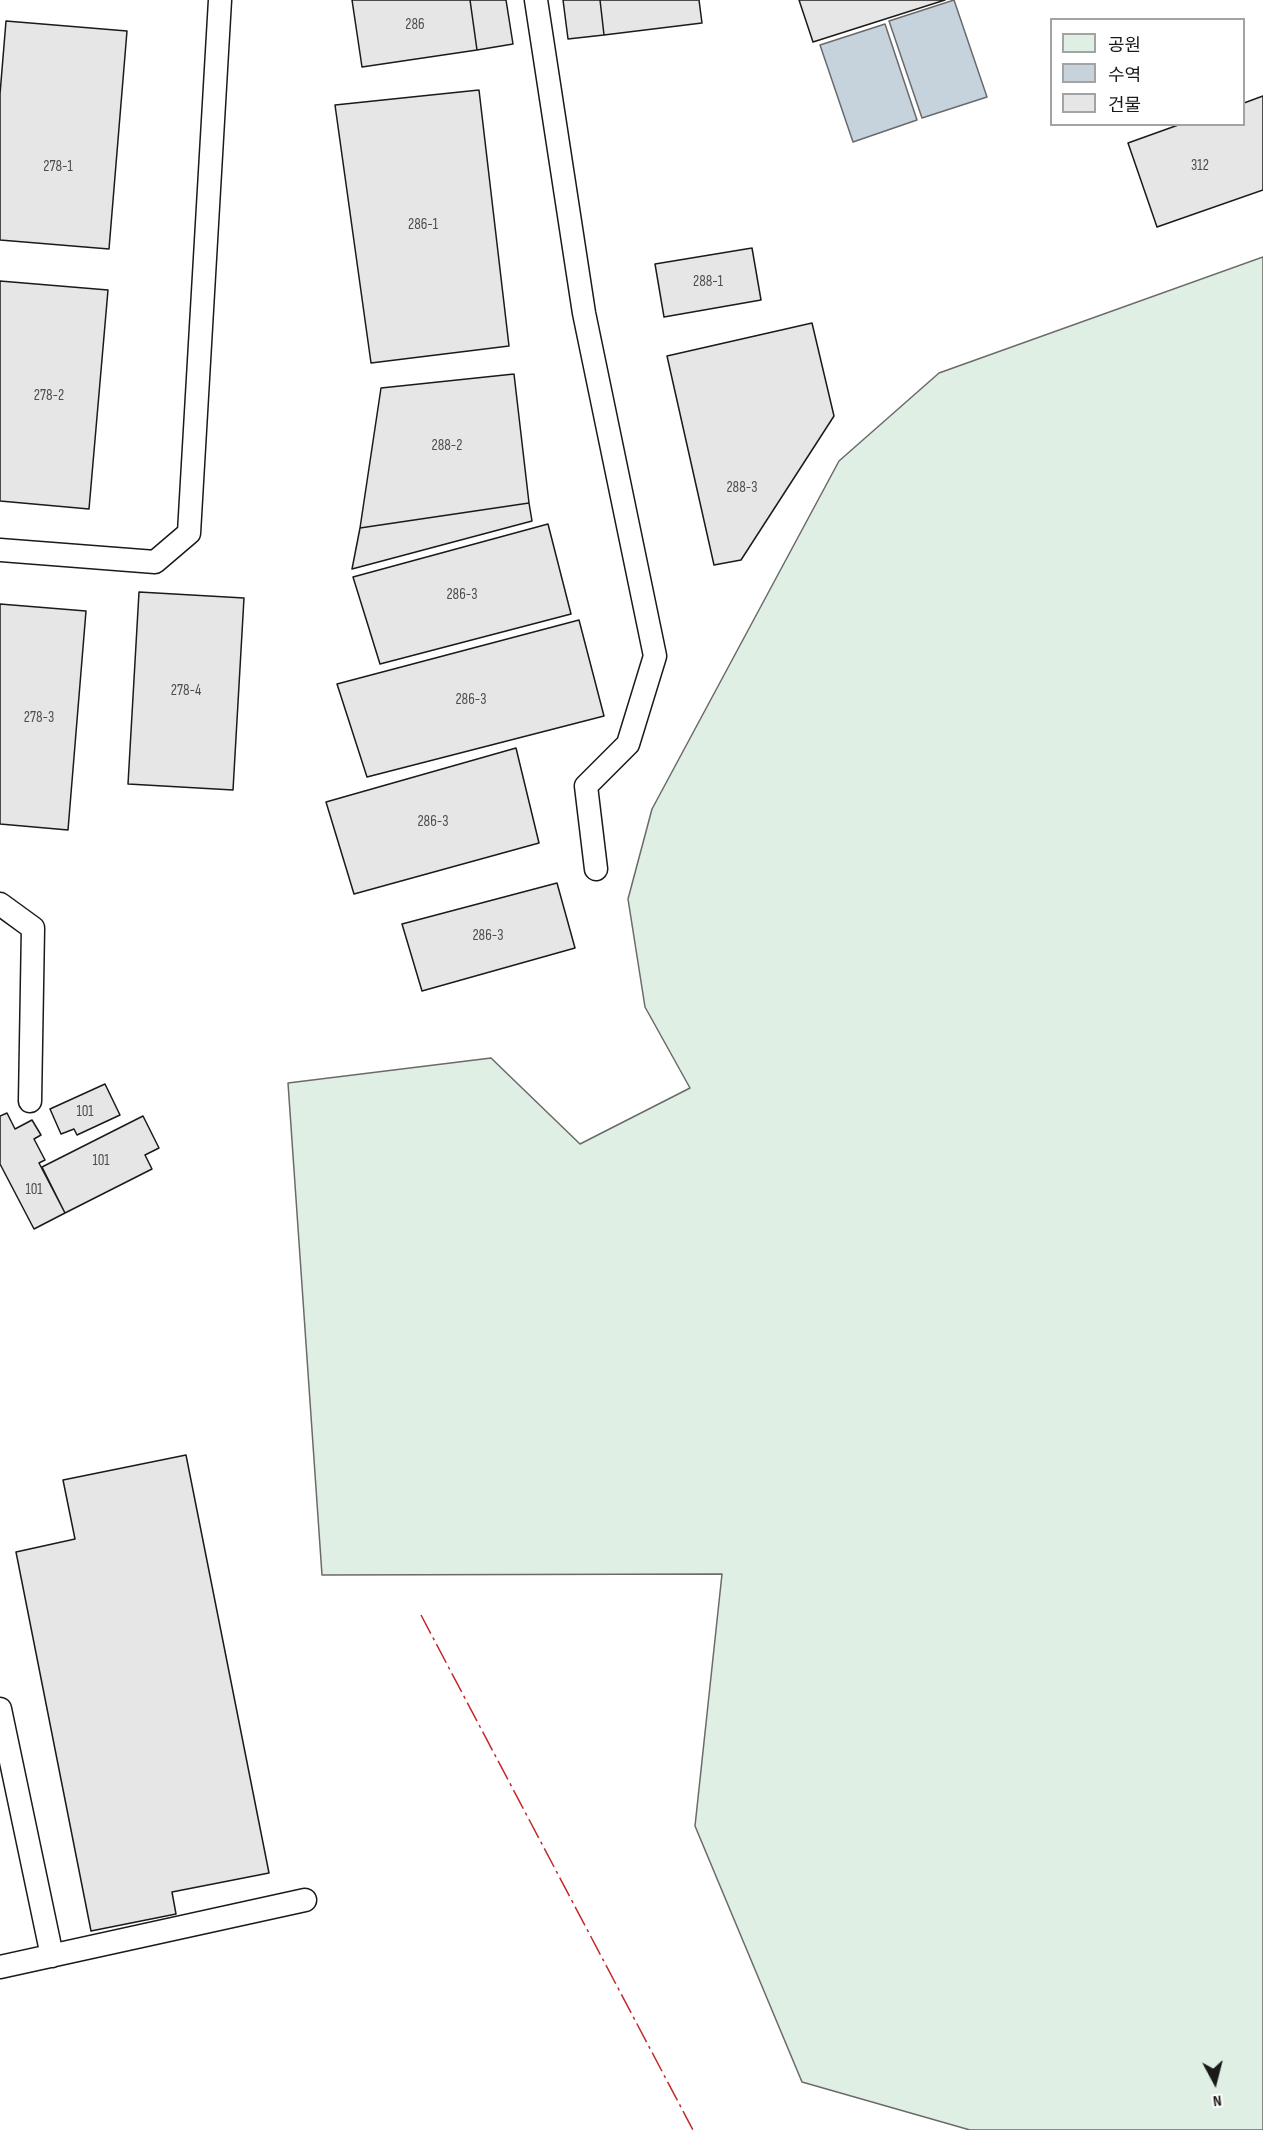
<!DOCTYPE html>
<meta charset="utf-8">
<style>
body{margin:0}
#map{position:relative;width:1263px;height:2130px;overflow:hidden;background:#fff;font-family:"Sofia Sans Condensed","Noto Sans KR",sans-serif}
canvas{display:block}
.legend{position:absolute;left:1050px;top:18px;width:195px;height:108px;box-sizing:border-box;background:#fff;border:2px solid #a3a3a3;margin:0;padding:8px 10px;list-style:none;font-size:18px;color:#1a1a1a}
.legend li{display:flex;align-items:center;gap:12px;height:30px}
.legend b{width:30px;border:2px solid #a3a3a3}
.north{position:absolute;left:1185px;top:2052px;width:60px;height:60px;-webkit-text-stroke:4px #fff;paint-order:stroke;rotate:173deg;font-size:16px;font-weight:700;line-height:24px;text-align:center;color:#1a1a1a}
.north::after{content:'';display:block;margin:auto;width:21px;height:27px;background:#1a1a1a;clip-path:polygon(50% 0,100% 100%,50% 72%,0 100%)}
</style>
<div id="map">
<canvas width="1263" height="2130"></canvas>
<ul class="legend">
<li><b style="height:16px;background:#e0efe3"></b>공원</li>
<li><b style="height:16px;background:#c6d2dc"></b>수역</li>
<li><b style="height:16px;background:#e6e6e6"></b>건물</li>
</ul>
<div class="north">N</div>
</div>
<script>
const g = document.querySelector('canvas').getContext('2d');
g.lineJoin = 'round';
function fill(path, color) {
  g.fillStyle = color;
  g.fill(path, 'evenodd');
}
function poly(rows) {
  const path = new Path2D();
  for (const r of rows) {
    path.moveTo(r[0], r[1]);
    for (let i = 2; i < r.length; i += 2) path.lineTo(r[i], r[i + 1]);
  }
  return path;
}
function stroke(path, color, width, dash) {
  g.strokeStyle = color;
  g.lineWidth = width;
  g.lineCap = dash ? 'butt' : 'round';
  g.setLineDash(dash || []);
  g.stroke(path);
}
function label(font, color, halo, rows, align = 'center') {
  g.font = font + ' "Sofia Sans Condensed",sans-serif';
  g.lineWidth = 4.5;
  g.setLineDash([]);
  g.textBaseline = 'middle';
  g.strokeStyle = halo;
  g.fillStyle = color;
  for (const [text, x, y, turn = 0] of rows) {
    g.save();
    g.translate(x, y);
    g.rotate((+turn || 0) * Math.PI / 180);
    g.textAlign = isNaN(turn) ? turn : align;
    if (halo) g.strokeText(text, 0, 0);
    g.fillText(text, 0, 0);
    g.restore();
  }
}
const green = poly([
 [1263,257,1263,2130,970,2130,802,2082,695,1826,722,1574,322,1575,288,1083,491,1058,580,1144,690,1088,645,1007,628,899,652,809,839,461,939,373,1263,257]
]);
const water = poly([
 [954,0,987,97,922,118,889,21,954,0],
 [885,24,917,120,853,142,820,45,885,24]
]);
const building = poly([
 [352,0,470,0,477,50,362,67,352,0],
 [470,0,506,0,513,44,477,50,470,0],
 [563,0,600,0,604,35,568,39,563,0],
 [600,0,699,0,702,23,604,35,600,0],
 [799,0,945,0,813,42,799,0],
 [6,21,127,31,109,249,0,240,0,94,6,21],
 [479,90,509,346,371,363,335,105,479,90],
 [1263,96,1263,190,1157,227,1128,143,1181,124,1244,124,1244,103,1263,96],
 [752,248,761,300,664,317,655,264,752,248],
 [0,281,108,290,89,509,0,501,0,281],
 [812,323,834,416,741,560,714,565,667,356,812,323],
 [514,374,529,503,360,528,381,388,514,374],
 [529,503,532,521,352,569,360,528,529,503],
 [548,524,571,614,380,664,353,577,548,524],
 [139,592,244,598,233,790,128,784,139,592],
 [0,604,86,611,68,830,0,824,0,604],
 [579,620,604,716,367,777,337,684,579,620],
 [516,748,539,843,354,894,326,802,516,748],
 [557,883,575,948,422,991,402,924,557,883],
 [105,1084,120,1115,77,1135,74,1129,61,1134,50,1109,105,1084],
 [7,1113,15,1129,32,1120,41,1135,34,1139,45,1160,39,1163,65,1213,34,1229,0,1164,0,1116,7,1113],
 [143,1116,159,1148,145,1155,152,1169,65,1213,42,1167,143,1116],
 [186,1455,269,1873,172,1892,176,1914,91,1931,16,1552,75,1539,63,1480,186,1455]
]);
const lane = poly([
 [536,0,584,313,655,656,628,744,586,786,596,869],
 [0,550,155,562,189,533,220,0],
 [0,904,33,928,30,1101],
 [0,1709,52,1956],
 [0,1967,305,1900]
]);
const power = poly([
 [421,1615,693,2130]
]);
const numberNames = [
 ["286",415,25],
 ["312",1200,166],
 ["278-1",58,167],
 ["286-1",423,225],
 ["288-1",708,282],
 ["278-2",49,396],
 ["288-2",447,446],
 ["288-3",742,488],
 ["286-3",462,595],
 ["278-4",186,691],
 ["286-3",471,700],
 ["278-3",39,718],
 ["286-3",433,822],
 ["286-3",488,936],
 ["101",85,1112],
 ["101",101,1161],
 ["101",34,1190]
];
fill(green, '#e0efe3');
stroke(green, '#6a6a6a', 1.5);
fill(water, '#c6d2dc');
stroke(water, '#6a6a6a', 1.5);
fill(building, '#e6e6e6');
stroke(building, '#1a1a1a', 1.5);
stroke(lane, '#1a1a1a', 25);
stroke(lane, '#fff', 22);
stroke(power, '#c62828', 1.5, [21, 4.5, 3, 4.5]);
label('15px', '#4d4d4d', null, numberNames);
</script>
